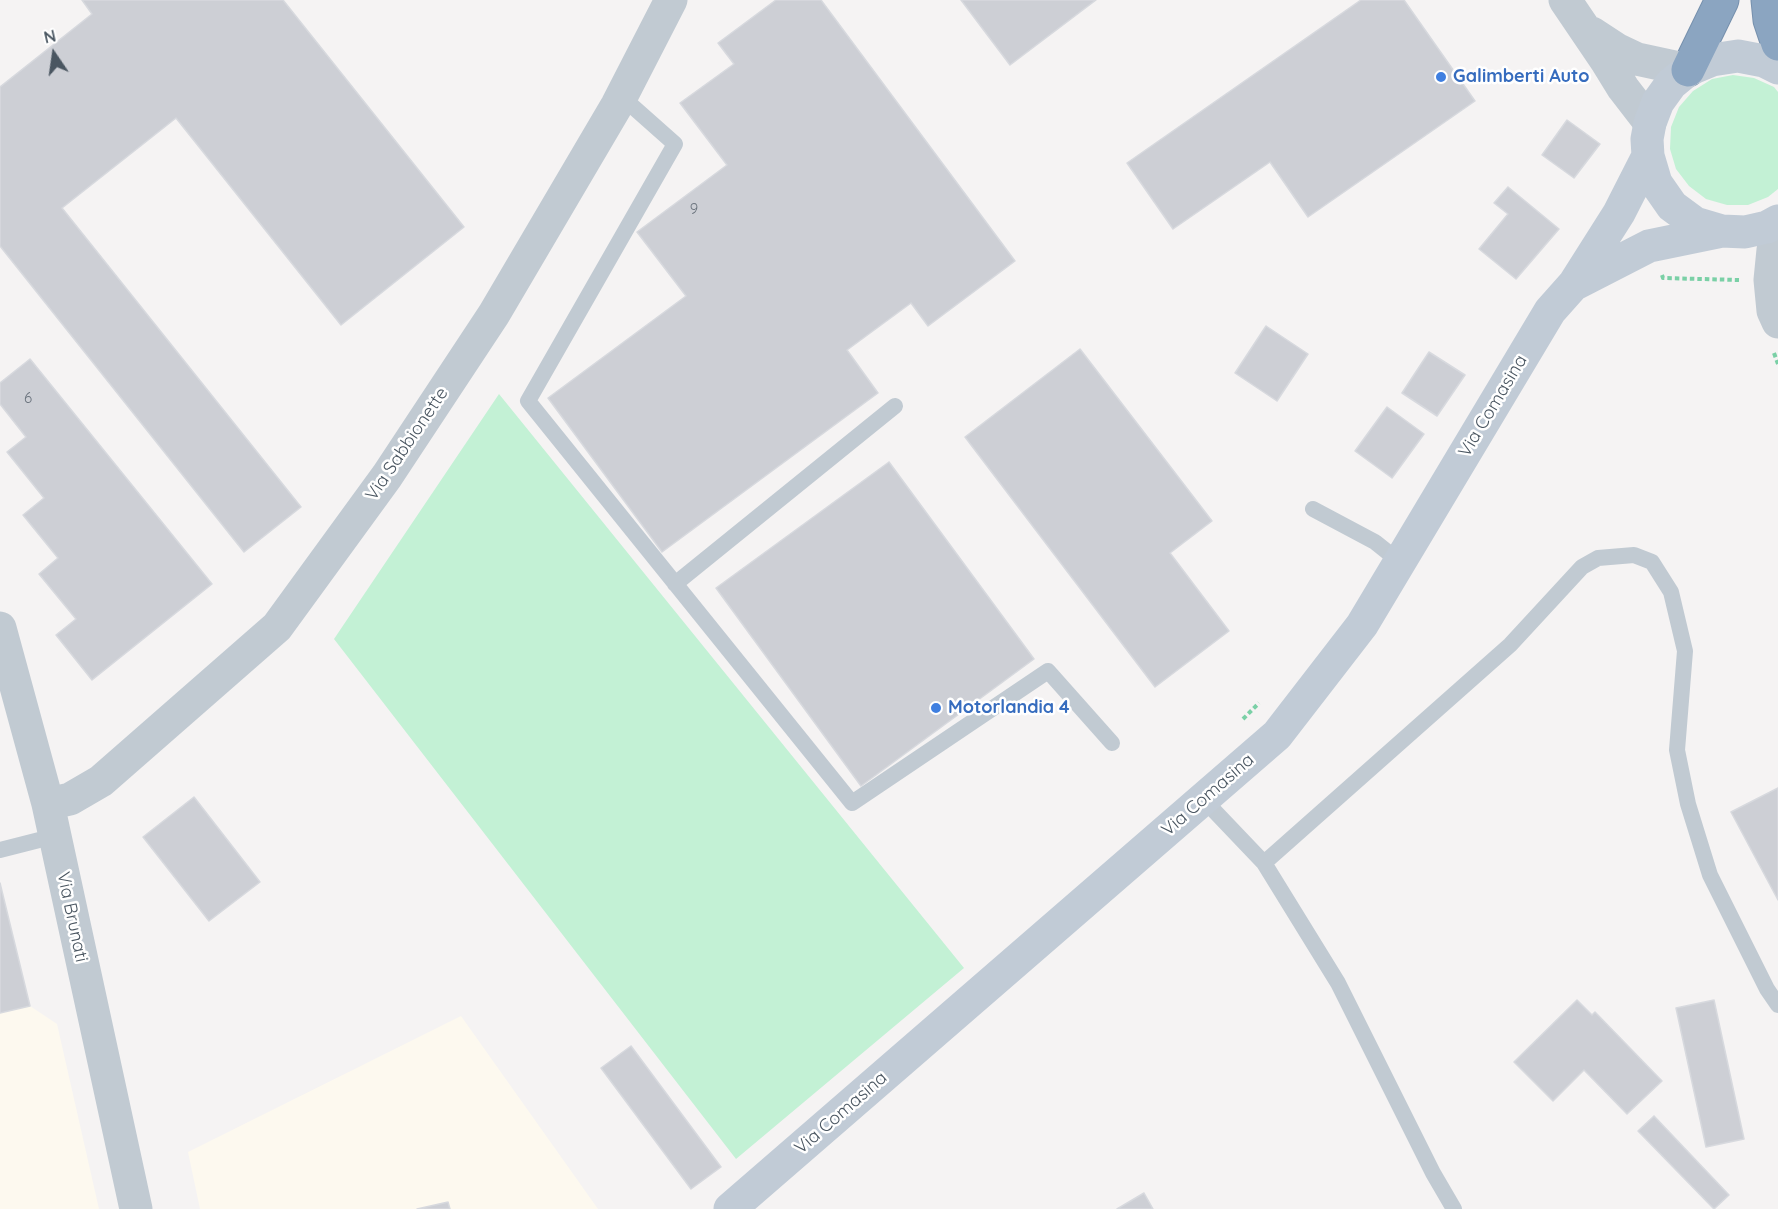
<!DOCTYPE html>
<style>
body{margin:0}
#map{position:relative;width:1778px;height:1209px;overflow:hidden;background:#f5f3f3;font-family:Quicksand,sans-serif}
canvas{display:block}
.north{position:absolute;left:24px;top:24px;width:60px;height:60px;-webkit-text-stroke:4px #fff;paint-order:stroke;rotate:347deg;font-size:16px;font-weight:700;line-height:24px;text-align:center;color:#4a5661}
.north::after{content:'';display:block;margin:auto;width:21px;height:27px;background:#4a5661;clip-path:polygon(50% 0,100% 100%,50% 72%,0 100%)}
</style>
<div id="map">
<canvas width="1778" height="1209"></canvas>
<div class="north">N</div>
</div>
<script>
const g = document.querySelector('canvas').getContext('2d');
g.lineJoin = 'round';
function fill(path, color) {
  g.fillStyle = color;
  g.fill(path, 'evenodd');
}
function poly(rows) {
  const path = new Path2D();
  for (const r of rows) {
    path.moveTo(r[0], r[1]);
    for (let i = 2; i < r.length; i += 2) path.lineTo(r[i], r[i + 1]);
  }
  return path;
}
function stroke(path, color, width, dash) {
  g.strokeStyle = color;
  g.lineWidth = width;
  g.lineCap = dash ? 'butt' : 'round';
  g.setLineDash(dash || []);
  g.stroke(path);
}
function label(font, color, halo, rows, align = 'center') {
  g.font = font + ' Quicksand,sans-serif';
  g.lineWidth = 5;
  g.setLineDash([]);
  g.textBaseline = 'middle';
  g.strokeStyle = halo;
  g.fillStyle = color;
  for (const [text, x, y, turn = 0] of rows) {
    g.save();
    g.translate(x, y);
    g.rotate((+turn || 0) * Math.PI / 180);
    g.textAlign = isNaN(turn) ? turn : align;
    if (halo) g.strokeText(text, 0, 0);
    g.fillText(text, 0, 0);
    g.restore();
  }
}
const commercial = poly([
 [0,883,30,1006,57,1024,99,1209,0,1209],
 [461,1016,598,1209,200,1209,188,1152]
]);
const green = poly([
 [1733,75,1754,78,1774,87,1778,92,1778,189,1768,197,1748,205,1727,205,1706,199,1689,186,1676,169,1670,149,1671,127,1679,107,1693,91,1712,79],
 [499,394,964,968,736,1159,334,639]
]);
const building = poly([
 [82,0,283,0,464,227,341,325,176,118,62,208,301,507,244,552,0,246,0,87,92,14,82,0],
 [776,0,821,0,1015,261,928,326,911,303,847,350,878,393,662,552,548,398,686,296,637,232,727,165,680,103,734,64,718,43,776,0],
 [961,0,1096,0,1010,65,961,0],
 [1361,0,1404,0,1475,101,1308,217,1270,162,1173,229,1127,163,1361,0],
 [1567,120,1600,144,1574,178,1542,155,1567,120],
 [1508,187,1559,229,1516,279,1479,249,1508,214,1494,203,1508,187],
 [1266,326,1308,354,1277,401,1235,373,1266,326],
 [1080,349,1212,521,1170,553,1229,631,1155,687,965,437,1080,349],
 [1429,352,1465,375,1437,416,1402,393,1429,352],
 [30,359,212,584,92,680,56,635,76,619,39,574,58,558,23,515,44,498,7,452,26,437,0,404,0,383,30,359],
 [1387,407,1424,434,1392,478,1355,451,1387,407],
 [889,462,1034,659,861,786,716,588,889,462],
 [1778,788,1778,900,1731,812,1778,788],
 [194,797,260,882,209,921,143,837,194,797],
 [0,883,30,1006,0,1013,0,883],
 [1577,1000,1592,1015,1595,1012,1662,1081,1627,1114,1584,1070,1553,1101,1514,1062,1577,1000],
 [1714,1000,1744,1139,1706,1147,1676,1008,1714,1000],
 [631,1046,721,1167,691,1189,601,1068,631,1046],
 [1654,1116,1729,1195,1714,1209,1638,1131,1654,1116],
 [1144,1193,1153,1209,1117,1209,1144,1193],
 [448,1202,450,1209,417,1209,448,1202]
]);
const path = poly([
 [1662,275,1663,278,1739,280],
 [1774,353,1778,364],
 [1243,719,1259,703]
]);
const lane = poly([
 [622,97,675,144,528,401,852,803,1048,671,1112,743],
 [1313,509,1375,542,1400,562],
 [675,584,895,406],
 [1203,799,1264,863,1338,983,1433,1173,1454,1209],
 [0,850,55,836],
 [1264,863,1510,645,1582,567,1598,558,1634,555,1652,562,1671,592,1685,651,1677,750,1688,804,1710,875,1767,989,1778,1005]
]);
const street = poly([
 [1565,0,1607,62,1623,88,1650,123],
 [1592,33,1618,50,1637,59,1688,70],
 [1778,238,1773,250,1770,280,1773,311,1778,322],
 [0,628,48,804,136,1209],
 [48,804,70,799,101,781,277,627,387,476,494,314,617,105,671,0]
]);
const secondary = poly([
 [1778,68,1764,61,1738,56,1712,60,1688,70,1671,84,1658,102,1650,123,1647,139,1648,156,1656,183,1672,206,1695,223,1722,231,1745,232,1767,227,1778,221],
 [1575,284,1649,246,1722,231],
 [730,1209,1277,735,1362,625,1550,311,1574,284,1619,213,1648,156]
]);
const highway = poly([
 [1768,0,1770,20,1778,44],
 [1688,70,1722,0]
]);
const markers = [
 [1441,77,6,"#3f7fe0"],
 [936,708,6,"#3f7fe0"]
];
const numberNames = [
 ["9",694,209],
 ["6",28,398]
];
const shopNames = [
 ["Galimberti Auto",1453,77],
 ["Motorlandia 4",948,708]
];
const streetNames = [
 ["Via Comasina",1493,406,-59],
 ["Via Sabbionette",407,444,-56],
 ["Via Comasina",1208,795,-41],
 ["Via Brunati",72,917,78],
 ["Via Comasina",841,1113,-41]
];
fill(commercial, '#fdf9ef');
fill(green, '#c3f1d5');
fill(building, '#cdcfd5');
stroke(building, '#d7d9de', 1.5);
stroke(highway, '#7690ad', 35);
stroke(path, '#7ad0a6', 4, [4.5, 3]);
stroke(lane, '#c1cad2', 16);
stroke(street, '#c1cad2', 33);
stroke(secondary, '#c1cbd6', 33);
stroke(highway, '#8ba5c1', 33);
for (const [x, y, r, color] of markers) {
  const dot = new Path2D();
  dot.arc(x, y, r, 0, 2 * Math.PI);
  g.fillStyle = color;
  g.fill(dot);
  stroke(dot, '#fff', 2);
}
label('15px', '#6b747e', null, numberNames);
label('bold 18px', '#366cbe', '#fff', shopNames, 'left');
label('18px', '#4a5661', '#fff', streetNames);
</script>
